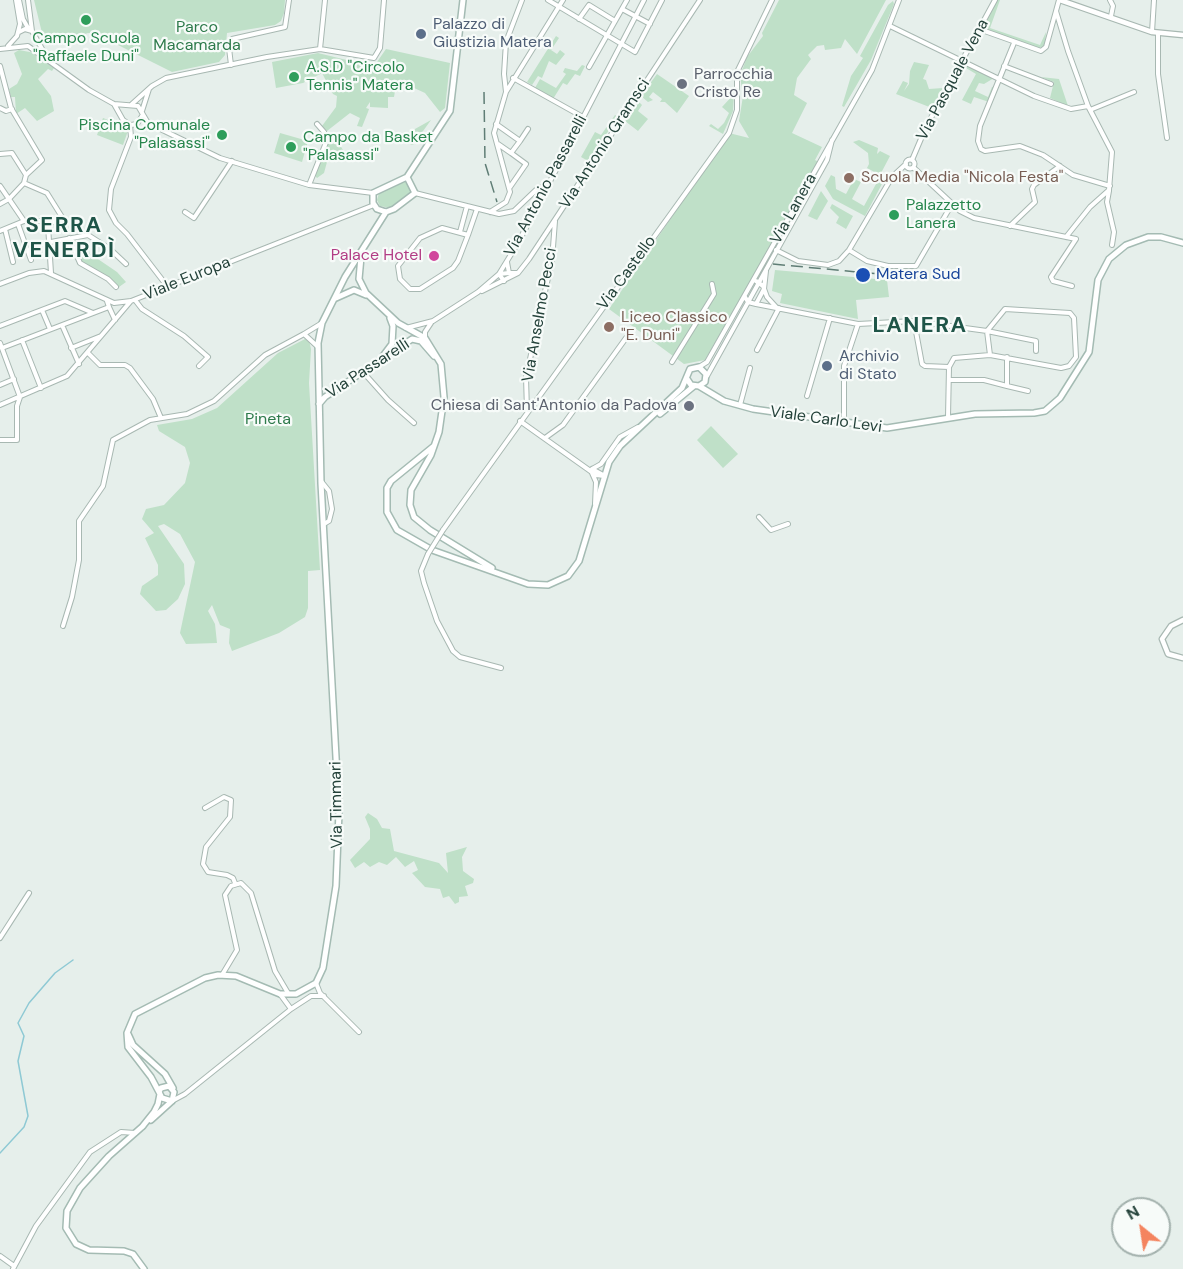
<!DOCTYPE html>
<meta charset="utf-8">
<style>
body{margin:0}
#map{position:relative;width:1183px;height:1269px;overflow:hidden;background:#e6efeb;font-family:"DM Sans",sans-serif}
canvas{display:block}
.north{position:absolute;left:1111px;top:1197px;width:60px;height:60px;box-sizing:border-box;background:#f7fbf9;border:2px solid #a3b1ad;border-radius:50%;rotate:330deg;font-size:16px;font-weight:700;line-height:24px;text-align:center;color:#24423a}
.north::after{content:'';display:block;margin:auto;width:21px;height:27px;background:#f4845f;clip-path:polygon(50% 0,100% 100%,50% 72%,0 100%)}
</style>
<div id="map">
<canvas width="1183" height="1269"></canvas>
<div class="north">N</div>
</div>
<script>
const g = document.querySelector('canvas').getContext('2d');
g.lineJoin = 'round';
function fill(path, color) {
  g.fillStyle = color;
  g.fill(path, 'evenodd');
}
function poly(rows) {
  const path = new Path2D();
  for (const r of rows) {
    if (r.length === 3) {
      path.moveTo(r[0] + r[2], r[1]);
      path.arc(r[0], r[1], r[2], 0, 2 * Math.PI);
      continue;
    }
    path.moveTo(r[0], r[1]);
    for (let i = 2; i < r.length; i += 2) path.lineTo(r[i], r[i + 1]);
  }
  return path;
}
function stroke(path, color, width, dash) {
  g.strokeStyle = color;
  g.lineWidth = width;
  g.lineCap = dash ? 'butt' : 'round';
  g.setLineDash(dash || []);
  g.stroke(path);
}
function label(font, color, halo, rows, align = 'center') {
  g.font = font + ' "DM Sans",sans-serif';
  g.lineWidth = 4.5;
  g.setLineDash([]);
  g.textBaseline = 'middle';
  g.strokeStyle = halo;
  g.fillStyle = color;
  for (const [text, x, y, turn = 0] of rows) {
    g.save();
    g.translate(x, y);
    g.rotate((+turn || 0) * Math.PI / 180);
    g.textAlign = isNaN(turn) ? turn : align;
    if (halo) g.strokeText(text, 0, 0);
    g.fillText(text, 0, 0);
    g.restore();
  }
}
const green = poly([
 [34,0,285,0,284,13,281,21,275,25,227,33,225,55,219,62,172,72,96,34,88,33,62,41,59,33,43,37],
 [779,0,886,0,857,54,845,39,841,48,825,50,824,45,817,46,808,55,811,59,797,78,794,95,807,103,792,133,822,147,815,160,819,162,705,360,684,364,609,309,729,133,749,138,739,121,743,96,740,76,747,57,763,36,762,33],
 [997,0,1000,0,990,28,1040,45,1046,32,1045,45,1038,49,982,29],
 [893,1,894,4,871,60,844,107,842,106,851,76,863,58,860,56,888,5],
 [556,36,559,38,551,50,557,54,560,50,565,54,556,65,549,61,542,78,538,76,532,85,527,82],
 [386,49,450,63,445,108,440,112,425,93,412,87,396,85,394,97,388,97,388,108,370,107,370,102,366,108,369,109,368,112,362,127,357,126,360,118,350,113,327,131,322,126,336,107,337,96,333,94,322,73,303,83,276,88,272,62,318,53,363,64,377,62],
 [19,50,35,53,54,68,52,71,48,69,38,79,51,96,54,111,37,121,25,108,16,114,15,97,11,97,9,89,17,84,22,74,14,53],
 [914,62,929,65,923,79,926,80,929,89,943,88,932,108,896,94,903,81,908,83,904,91,909,84,910,71],
 [968,64,994,78,984,84,979,83,975,91,988,97,992,87,995,87,989,102,974,97,971,104,962,100,976,74,966,68],
 [582,65,585,66,580,76,575,74,567,85,563,83,553,99,535,88,540,79,556,88,566,74,563,72,565,68,577,71],
 [657,74,689,96,677,113,665,102,660,102,662,99,653,92,649,97,653,100,648,102,641,96],
 [1041,77,1059,79,1068,106,1050,98,1054,82],
 [734,94,733,111,723,134,709,126,711,124,718,129,724,123,729,113,722,107],
 [638,101,642,105,638,111,648,119,638,131,625,121],
 [615,115,618,117,588,161,581,157,595,132,601,135],
 [103,118,129,128,123,145,97,135],
 [431,120,413,145,411,145,406,134],
 [280,133,308,141,302,162,274,153],
 [336,139,343,150,339,153,343,159,327,162,324,173,317,178,315,176,328,144],
 [859,140,878,148,877,154,880,151,890,156,880,175,867,168,869,164,868,153,853,142],
 [831,175,835,177,836,189,846,194,854,179,861,182,852,199,864,206,876,184,880,180,883,182,865,216,833,199,825,186],
 [403,181,409,184,411,194,390,208,380,206,377,200,379,193],
 [821,191,828,201,817,220,808,216],
 [832,204,853,216,846,229,836,223,839,217,830,208],
 [80,239,89,253,117,272,126,282,119,287,82,262,73,241],
 [775,270,887,280,889,297,856,300,858,319,780,303,782,294,772,291],
 [305,339,309,340,311,349,309,383,320,570,308,571,308,608,305,617,279,633,232,651,229,643,230,629,220,625,212,605,208,611,215,624,217,643,186,644,180,633,195,562,180,534,164,524,158,526,184,564,185,584,178,599,166,610,156,611,140,594,142,586,158,575,158,565,145,538,154,533,142,519,146,509,164,505,185,483,190,463,185,447,159,431,157,425,192,419,217,408,278,353],
 [711,426,738,454,723,468,697,440],
 [368,813,377,819,382,828,390,829,394,851,439,863,448,873,446,853,467,847,462,857,463,871,474,879,473,883,465,886,468,896,459,897,459,902,455,904,449,896,443,898,440,889,425,887,412,873,418,870,414,861,405,867,396,857,387,865,379,862,370,867,364,862,355,868,350,860,370,839,370,829,365,817]
]);
const stream = poly([
 [0,1153,24,1127,28,1116,18,1061,24,1036,18,1023,29,1003,55,973,73,960]
]);
const minor = poly([
 [19,0,23,19,28,28],
 [28,0,32,31],
 [548,0,635,52,662,0],
 [1059,0,1056,11,1068,51,1088,106,1112,152,1109,190,1090,207,1066,237],
 [1110,0,1113,6,1111,16],
 [622,9,650,24],
 [579,19,589,5,615,21],
 [890,26,1034,96,1071,109,1088,106],
 [979,29,1041,51,1046,47,1056,11],
 [19,32,25,29,32,31,46,56],
 [1152,32,1154,0],
 [1158,33,1158,74,1167,138],
 [1014,43,980,126,978,141,981,149,985,151,1020,146,1043,155,1073,175,1110,186],
 [8,46,17,36,20,24,16,0],
 [0,49,28,46,89,90,114,104,138,106,148,123,220,158,309,185,373,193],
 [320,49,325,0],
 [231,65,229,48,232,39,285,27,289,0],
 [0,66,11,108,42,160,26,175],
 [1004,66,1051,84],
 [589,67,627,0],
 [513,78,583,117],
 [506,92,504,74,506,42,522,0],
 [114,104,123,120,130,125],
 [132,104,152,86,166,78,267,57,320,49,374,58,380,48,384,0],
 [0,108,6,111,12,109],
 [1090,110,1134,92],
 [142,111,149,89],
 [496,124,520,141,511,153,498,144],
 [130,125,131,137,111,189,109,210,116,223,127,234,167,286],
 [131,125,137,124,142,116],
 [520,141,528,129],
 [0,154,12,153,26,175],
 [910,164,4.5],
 [912,160,926,127,995,0],
 [914,168,960,211,974,218,1076,239,1051,277,1053,281,1072,286],
 [26,175,24,183,47,193,62,217,48,225],
 [309,185,327,140,324,132,317,124],
 [0,186,24,221],
 [510,187,526,164,511,153],
 [1109,191,1107,202,1114,232,1112,245],
 [415,193,499,214,514,211,536,190,546,185],
 [0,204,9,199,24,183],
 [185,212,194,218,232,161],
 [490,212,506,202,510,192,494,133,506,92,563,0],
 [18,224,31,260],
 [48,225,51,273],
 [1010,226,1035,202,1032,189,1034,185,1060,166],
 [442,228,468,235,458,261,453,268,420,289,410,289,400,279,398,266,420,238,442,228],
 [5,229,13,262],
 [0,231,24,221,43,221,48,225],
 [460,232,467,206],
 [468,235,477,209],
 [69,238,80,263,108,279,116,287],
 [51,242,88,235,110,249,126,264],
 [776,250,798,261,828,265,839,261,849,250,892,177,906,164],
 [849,250,867,261,888,266,916,266,952,204],
 [507,262,509,273,517,273],
 [504,281,499,274,509,273],
 [756,281,763,286,767,297,777,308],
 [0,284,29,273,44,271,114,303,131,301,374,205],
 [482,291,518,273,529,259,700,0],
 [745,297,748,302,756,304,858,324,914,321,987,331,1036,341,1036,351],
 [135,300,142,309,184,336,208,357,199,366],
 [756,304,764,289,766,271],
 [109,307,115,320],
 [42,310,50,329],
 [914,321,922,364,925,366,949,367],
 [62,325,79,364],
 [0,326,65,301,93,313],
 [406,328,433,321,478,292,499,274,518,243,644,0],
 [425,338,425,332,431,323],
 [22,340,41,388],
 [0,343,20,397,17,406,17,440,0,440],
 [318,347,304,334,322,323],
 [2,348,109,307,107,301],
 [71,348,101,336],
 [757,350,779,308],
 [88,353,100,365,125,365,130,368,153,399,161,418],
 [672,362,714,294,712,284],
 [699,367,707,362,872,70,899,0],
 [363,372,388,400,414,423],
 [707,376,827,160,832,140],
 [949,380,984,380,1007,386,1007,357],
 [0,385,14,379],
 [1007,386,1028,391],
 [807,396,830,318],
 [0,405,67,376,130,302],
 [740,405,750,368],
 [527,411,526,377,552,260,555,221],
 [948,417,949,367,954,358,990,355,1061,368,1069,366,1076,357,1074,318,1070,313,1005,309,987,331,990,355],
 [520,421,596,475,604,476],
 [844,422,844,366,858,324],
 [545,438,563,425,626,338],
 [592,469,601,464,620,437,638,427],
 [592,469,605,476],
 [592,473,596,482,595,504],
 [321,481,329,491,332,509,329,521,324,524],
 [759,517,771,530,788,524],
 [443,530,729,133,737,110,737,72,772,0],
 [428,554,421,571,424,583,437,621,453,651,460,657,501,668],
 [63,626,72,597,79,560,79,521,103,486,113,440,150,420,187,414,214,401,265,355,304,334],
 [205,808,224,797,231,800,230,817,206,847,203,864,208,872,227,875,233,878,235,883],
 [0,938,29,893],
 [222,975,237,950,225,895,231,886,241,883,251,893,275,971,288,993],
 [316,983,320,993,359,1032],
 [280,994,291,1009],
 [172,1101,185,1094,291,1009,311,996,324,996],
 [0,1256,14,1266],
 [13,1269,36,1226,90,1152,121,1132,135,1133]
]);
const tertiary = poly([
 [1060,0,1152,32,1183,35],
 [1183,620,1171,626,1162,639,1168,654,1183,658]
]);
const secondary = poly([
 [407,177,450,111,463,0],
 [407,177,415,193,394,209,386,212,377,209,373,203,373,193,407,177],
 [361,257,359,279,366,293,398,323,425,338,441,364,444,397,439,432,431,455,411,490,410,505,414,517,430,530,492,568],
 [336,298,354,290,366,295],
 [383,356,392,344,393,326,390,318],
 [699,386,724,401,753,409,887,428,975,414,1034,413,1045,411,1060,398,1089,352,1098,280,1109,259,1126,245,1148,237,1161,237,1183,243],
 [319,404,325,397,412,339,421,341,434,356],
 [660,414,694,386],
 [434,446,391,481,387,488,387,512,397,530,432,550,528,584,548,585,568,576,579,561,609,462,620,446,682,388,690,369,699,367,706,374,705,382,699,386,691,385,687,379],
 [128,1034,133,1045,165,1074,173,1088],
 [151,1120,172,1101],
 [143,1126,109,1156,80,1188,67,1211,66,1228,76,1244,89,1250,124,1251,133,1254,144,1269],
 [142,1127,154,1112,158,1104,160,1094,159,1092,161,1088,169,1086,174,1092,172,1101,162,1098,160,1094,151,1077,128,1047,127,1033,135,1014,205,978,218,975,236,976,280,994,296,994,316,983,323,968,336,886,339,812,321,483,318,343,322,323,345,277,386,212]
]);
const rail = poly([
 [484,92,485,163,497,202],
 [773,264,921,278]
]);
const minorBridge = poly([
 [428,554,443,530]
]);
const markers = [
 [86,20,6,"#2e9e5b"],
 [421,34,6,"#5c6f8a"],
 [294,77,6,"#2e9e5b"],
 [682,84,6,"#6b7280"],
 [222,135,6,"#2e9e5b"],
 [291,147,6,"#2e9e5b"],
 [849,178,6,"#8d6e63"],
 [894,215,6,"#2e9e5b"],
 [434,256,6,"#d1479c"],
 [863,275,8,"#1a4fb4"],
 [609,327,6,"#8d6e63"],
 [827,366,6,"#5c6f8a"],
 [689,406,6,"#6b7280"]
];
const serviceNames = [
 ["Palazzo di",433,25],
 ["Giustizia Matera",433,43],
 ["Archivio",839,357],
 ["di Stato",839,375]
];
const parkNames = [
 ["Parco",197,28],
 ["Macamarda",197,46],
 ["Pineta",268,420]
];
const leisureNames = [
 ["Campo Scuola",86,39,"center"],
 ["\"Raffaele Duni\"",86,57,"center"],
 ["A.S.D \"Circolo",306,68],
 ["Tennis\" Matera",306,86],
 ["Piscina Comunale",210,126,"right"],
 ["\"Palasassi\"",210,144,"right"],
 ["Campo da Basket",303,138],
 ["\"Palasassi\"",303,156],
 ["Palazzetto",906,206],
 ["Lanera",906,224]
];
const worshipNames = [
 ["Parrocchia",694,75],
 ["Cristo Re",694,93],
 ["Chiesa di Sant'Antonio da Padova",677,406,"right"]
];
const streetNames = [
 ["Via Pasquale Vena",953,80,-62],
 ["Via Antonio Gramsci",605,144,-57],
 ["Via Antonio Passarelli",546,186,-62],
 ["Via Lanera",794,209,-61],
 ["Via Castello",627,273,-54],
 ["Viale Europa",187,279,-22],
 ["Via Anselmo Pecci",540,315,-80],
 ["Via Passarelli",368,369,-33],
 ["Viale Carlo Levi",826,420,8],
 ["Via Timmari",337,805,-91]
];
const educationNames = [
 ["Scuola Media \"Nicola Festa\"",861,178],
 ["Liceo Classico",621,318],
 ["\"E. Duni\"",621,336]
];
const hotelNames = [
 ["Palace Hotel",422,256]
];
const transitNames = [
 ["Matera Sud",876,275]
];
const districtNames = [
 ["SERRA",64,226],
 ["VENERDÌ",64,251],
 ["LANERA",920,326]
];
fill(green, '#bfe0c8');
stroke(stream, '#8ec9d4', 1.5);
stroke(minor, '#a8b8b2', 6);
stroke(tertiary, '#a8b8b2', 7);
stroke(secondary, '#a4bbb3', 8);
stroke(minor, '#fff', 4);
stroke(tertiary, '#fff', 4.5);
stroke(secondary, '#fff', 5);
stroke(rail, '#5f7d75', 1.5, [12, 6]);
stroke(minorBridge, '#a8b8b2', 6, []);
stroke(minorBridge, '#fff', 4);
for (const [x, y, r, color] of markers) {
  const dot = new Path2D();
  dot.arc(x, y, r, 0, 2 * Math.PI);
  g.fillStyle = color;
  g.fill(dot);
  stroke(dot, '#f7fbf9', 2);
}
label('16px', '#4e5e75', '#f7fbf9', serviceNames, 'left');
label('16px', '#2d7a4b', '#f7fbf9', parkNames);
label('16px', '#27864d', '#f7fbf9', leisureNames, 'left');
label('16px', '#5b616d', '#f7fbf9', worshipNames, 'left');
label('16px', '#24423a', '#f7fbf9', streetNames);
label('16px', '#785e54', '#f7fbf9', educationNames, 'left');
label('16px', '#b23c85', '#f7fbf9', hotelNames, 'right');
label('16px', '#164399', '#f7fbf9', transitNames, 'left');
g.letterSpacing = '1.5px';
label('bold 22px', '#1f5548', '#f7fbf9', districtNames);
g.letterSpacing = '0px';
</script>
